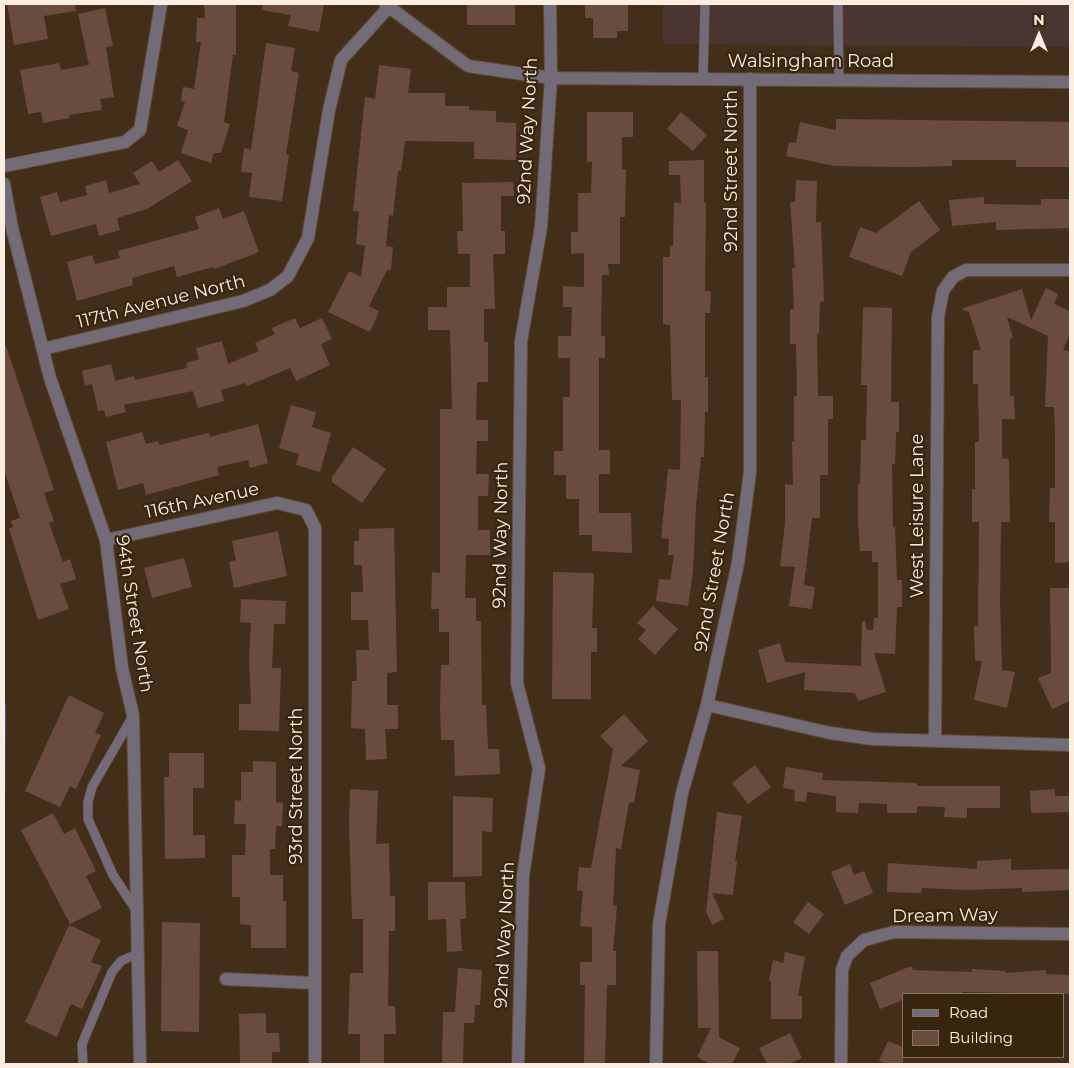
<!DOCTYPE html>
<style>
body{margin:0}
#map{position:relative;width:1074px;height:1068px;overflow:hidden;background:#432f19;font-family:Montserrat,sans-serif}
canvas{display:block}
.frame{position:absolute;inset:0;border:5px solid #fbede0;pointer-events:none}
.legend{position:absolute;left:902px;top:993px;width:162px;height:65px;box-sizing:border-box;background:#38250e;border:1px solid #867562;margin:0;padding:6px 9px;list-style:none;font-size:15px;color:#fbede0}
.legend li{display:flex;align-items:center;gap:10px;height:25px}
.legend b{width:25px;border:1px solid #867562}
.north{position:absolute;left:1014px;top:10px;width:50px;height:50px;-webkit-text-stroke:4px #38250e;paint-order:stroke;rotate:0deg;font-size:14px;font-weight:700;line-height:20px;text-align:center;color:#fbede0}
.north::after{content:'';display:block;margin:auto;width:18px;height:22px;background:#fbede0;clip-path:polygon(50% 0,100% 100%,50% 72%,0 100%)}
</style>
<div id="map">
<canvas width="1074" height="1068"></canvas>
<div class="frame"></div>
<ul class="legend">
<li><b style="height:6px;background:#736c78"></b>Road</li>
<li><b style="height:14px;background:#6a4c3f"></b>Building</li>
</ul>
<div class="north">N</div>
</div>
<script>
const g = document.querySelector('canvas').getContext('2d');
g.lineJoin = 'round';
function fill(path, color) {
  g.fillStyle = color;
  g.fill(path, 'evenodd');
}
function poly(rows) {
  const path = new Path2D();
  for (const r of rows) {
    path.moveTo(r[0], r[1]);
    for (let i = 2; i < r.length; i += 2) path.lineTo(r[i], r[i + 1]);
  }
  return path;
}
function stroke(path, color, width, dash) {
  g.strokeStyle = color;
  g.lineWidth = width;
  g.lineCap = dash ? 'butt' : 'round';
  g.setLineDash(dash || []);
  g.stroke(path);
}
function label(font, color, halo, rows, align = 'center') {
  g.font = font + ' Montserrat,sans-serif';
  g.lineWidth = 4.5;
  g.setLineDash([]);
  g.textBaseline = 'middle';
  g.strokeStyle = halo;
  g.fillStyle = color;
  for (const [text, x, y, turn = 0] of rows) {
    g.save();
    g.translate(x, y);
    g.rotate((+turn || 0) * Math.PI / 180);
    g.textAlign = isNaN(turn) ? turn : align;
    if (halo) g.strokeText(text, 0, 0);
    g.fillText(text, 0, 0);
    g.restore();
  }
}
const education = poly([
 [663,4,1070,4,1070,47,663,44]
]);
const water = poly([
 [4,696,6,707,4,915]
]);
const building = poly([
 [7,4,75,4,76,11,44,16,48,39,14,45],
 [204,4,236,4,236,55,233,55,224,122,230,124,221,153,214,153,211,163,181,153,188,130,177,126,185,102,181,101,183,87,194,89,201,42,196,42,197,18,205,18],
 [263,4,324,4,319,32,288,26,291,15,262,10],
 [467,4,515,4,515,25,467,25],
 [585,4,628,4,628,31,617,31,617,38,593,38,593,18,585,18],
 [105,8,113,46,106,47,114,97,100,99,102,110,69,115,70,118,43,123,41,112,28,114,20,70,59,63,61,70,89,65,78,14],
 [266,43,295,48,291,71,299,73,286,154,289,155,282,201,249,197,252,173,241,172,244,148,251,150],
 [379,65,411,69,408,93,445,93,445,106,469,106,469,110,496,111,496,122,516,123,516,160,474,159,474,142,405,141,401,171,398,171,393,216,389,215,386,246,393,247,391,270,387,270,369,306,379,311,370,332,328,312,349,271,361,277,365,246,356,244,359,212,353,211,365,97,375,99],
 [587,112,633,112,633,137,622,137,622,169,626,169,625,217,620,217,620,264,608,264,609,275,602,275,601,336,605,336,605,358,599,358,599,450,610,450,610,474,599,474,599,513,631,513,632,553,592,551,592,535,579,535,579,499,566,499,566,475,554,475,554,451,563,451,563,397,570,397,570,358,558,358,558,336,571,336,572,307,563,307,563,286,584,287,584,253,571,254,571,232,578,232,578,193,591,193,592,162,587,162],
 [681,112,707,135,693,151,667,129],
 [836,119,1070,122,1070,167,1016,167,1016,160,952,160,952,166,907,167,835,166,786,156,789,142,796,143,800,122,836,130],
 [178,160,192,181,147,209,117,218,120,230,99,236,96,224,51,236,40,197,57,192,60,202,87,195,85,186,106,180,109,193,140,184,133,173,152,161,159,172],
 [704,160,704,203,706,203,705,291,711,291,710,313,705,313,705,377,708,377,708,412,705,412,704,457,701,457,696,506,693,572,688,606,656,601,659,579,670,580,674,555,668,555,669,539,661,538,668,469,680,470,681,400,672,400,670,325,663,324,663,257,670,257,670,246,673,246,674,202,681,203,680,175,669,175,669,161],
 [796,180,817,181,816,222,821,222,824,301,820,302,819,334,817,334,818,396,833,396,833,419,828,419,828,475,820,475,820,518,812,518,804,585,815,587,812,609,789,606,795,567,780,566,785,523,785,484,793,485,792,441,794,441,794,396,797,396,796,344,790,344,790,309,794,309,792,268,795,268,790,202,795,202],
 [513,182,514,196,501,196,501,231,505,231,505,254,493,254,495,309,484,309,484,342,488,342,488,382,477,382,476,420,488,420,488,441,477,441,476,474,489,474,488,496,478,496,478,530,490,530,490,555,466,555,465,598,476,598,476,621,481,621,482,705,486,705,488,749,499,749,500,774,455,776,454,740,441,740,440,706,441,665,449,665,449,632,439,632,439,609,431,609,432,572,440,573,440,409,452,409,450,330,428,330,428,307,447,307,447,287,470,287,470,254,458,254,457,231,463,231,462,183],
 [984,197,984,204,1041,205,1041,199,1070,199,1070,228,996,230,996,222,952,226,949,200],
 [919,201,940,230,911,252,902,276,849,257,860,227,876,233],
 [219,208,223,219,244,211,259,252,214,269,213,267,177,277,174,266,132,278,133,285,77,301,67,262,92,255,95,264,120,258,118,251,199,229,195,217],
 [1046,288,1058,294,1054,304,1070,311,1070,334,1063,350,1070,351,1070,562,1055,563,1055,522,1049,522,1050,488,1055,488,1055,430,1054,407,1045,407,1048,336,1007,317,1013,338,1010,339,1010,396,1014,396,1015,419,1002,419,1002,458,1009,459,1010,522,1001,522,1000,603,1002,670,1015,672,1007,708,974,700,982,661,975,661,974,626,978,626,979,522,972,522,972,489,975,489,975,442,979,442,978,384,973,384,973,350,981,350,969,312,961,309,1022,289,1031,320],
 [863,307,892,308,891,402,899,402,899,432,896,432,895,464,892,464,893,527,895,527,897,580,902,580,902,607,897,607,895,654,874,653,886,692,858,701,855,693,804,690,805,672,767,683,758,650,780,643,785,662,861,666,862,621,865,621,867,630,873,630,874,618,878,618,878,562,872,562,872,551,860,551,858,520,858,484,860,484,861,440,866,440,867,385,861,385],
 [295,318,300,328,322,318,332,339,321,344,330,365,296,381,290,368,247,386,245,383,221,390,224,401,198,408,193,391,124,405,126,412,106,417,104,410,98,411,92,384,85,386,82,371,111,364,115,381,134,376,135,380,187,368,186,363,199,359,196,348,222,341,228,364,259,351,255,343,275,334,272,328],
 [4,346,6,346,54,490,44,493,54,521,49,523,63,562,70,559,76,579,60,584,69,609,38,620,9,529,13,527,11,521,20,518,4,470],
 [291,405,316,412,312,427,331,433,320,472,296,465,299,454,279,448],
 [258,424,268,463,250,468,248,460,217,467,219,475,146,495,143,483,118,490,106,442,142,432,146,444,158,441,159,445,209,433,210,437],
 [353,447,386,469,362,503,332,482,332,477],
 [394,528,397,672,387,673,387,705,398,705,398,729,385,729,387,759,366,760,365,729,351,728,352,681,357,681,356,650,369,650,368,620,351,620,351,592,363,592,362,565,354,565,354,541,359,541,359,529],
 [278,531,287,576,234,588,229,562,236,560,232,541],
 [184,558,192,587,152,598,144,568],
 [553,572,594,573,592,628,597,628,597,652,591,652,591,699,552,699],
 [1050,588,1070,588,1070,701,1052,709,1038,678,1051,673],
 [241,599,286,601,285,624,274,624,272,668,281,668,279,731,239,730,239,704,251,704,249,660,251,623,240,622],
 [653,606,678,629,655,655,638,639,646,630,637,623],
 [69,695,104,713,95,733,101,735,76,789,70,786,60,807,25,791],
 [624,714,648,741,621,766,640,770,634,803,629,802,621,849,616,848,613,905,617,906,613,951,616,951,616,985,607,985,605,1064,584,1064,585,985,580,985,580,962,592,962,592,927,580,926,583,891,577,890,579,867,591,868,613,749,600,736],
 [169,753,204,753,204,788,193,788,193,835,205,835,205,858,165,859,164,777,169,777],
 [253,761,276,762,276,802,283,803,282,826,276,826,275,849,270,849,270,875,283,875,283,901,286,901,286,948,251,948,251,925,240,924,240,897,232,897,232,855,245,855,246,824,234,824,235,800,241,801,241,772,253,772],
 [755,765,771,787,748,804,732,783],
 [786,767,823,773,822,780,917,783,917,786,1000,786,1000,808,967,808,967,818,944,817,945,807,917,806,917,813,887,813,887,804,859,803,858,813,836,812,836,796,807,792,806,802,794,801,795,790,783,788],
 [350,789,378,791,376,844,389,843,390,896,395,896,395,931,389,931,388,1006,395,1006,396,1034,384,1034,384,1064,360,1064,360,1034,348,1034,350,973,363,973,363,919,352,919,349,823],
 [1055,789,1055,796,1070,796,1070,812,1031,813,1030,791],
 [453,796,493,798,492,832,482,831,482,876,453,877],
 [717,812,742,816,735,861,737,861,733,895,712,893,724,919,712,925,706,912],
 [53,813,64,834,75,828,96,871,86,876,102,908,70,924,21,830],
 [1011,859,1011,870,1070,869,1070,890,1022,892,1022,888,967,890,922,888,921,893,887,892,888,863,977,869,977,861],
 [850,864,854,875,864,871,873,893,845,905,831,872],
 [428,882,465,882,466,919,460,919,462,951,447,952,446,919,428,920],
 [808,902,824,914,809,934,793,922],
 [162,922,200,923,199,1032,161,1031],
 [69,925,101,940,91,962,102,966,82,1009,71,1004,57,1037,25,1022],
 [697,951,718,951,719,1037,740,1048,732,1064,710,1064,697,1057,711,1028,698,1028],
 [785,952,805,957,798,996,802,996,802,1019,771,1019,771,981,769,980,773,960,783,963],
 [911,966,913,970,972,972,972,969,1005,971,1005,973,1046,970,1046,974,1070,975,1070,994,962,992,962,994,903,994,903,1000,880,1009,870,983],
 [458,968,482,970,480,1005,475,1005,474,1023,464,1023,463,1064,442,1064,443,1012,455,1012],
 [266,1013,266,1033,279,1033,280,1052,272,1052,272,1064,240,1064,239,1014],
 [790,1033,802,1058,789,1064,767,1064,759,1048],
 [888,1041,903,1047,903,1064,887,1064,879,1061]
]);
const service = poly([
 [838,4,839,80],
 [703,79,705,4],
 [133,716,92,787,88,802,88,819,113,875,136,910],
 [83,1064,82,1044,112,972,121,961,137,954]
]);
const minor = poly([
 [385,4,468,66,551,78,1070,82],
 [4,166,125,142,140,130,161,4],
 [4,184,12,228,50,378,106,540,122,668,133,715,140,1064],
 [43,349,243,301,270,290,288,276,308,238,329,110,341,60,388,8],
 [106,540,277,503,306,510,315,528,315,1064],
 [707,705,830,733,873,739,1070,745],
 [935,741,938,317,943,291,953,277,966,270,1070,270],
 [226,979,313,983],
 [518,1064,523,876,539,768,517,683,521,341,541,227,551,78,550,4],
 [656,1064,659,924,682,793,707,705,738,563,750,472,750,79],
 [841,1064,842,970,847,956,864,940,894,932,1070,934]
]);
const streetNames = [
 ["Walsingham Road",811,62],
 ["92nd Way North",528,131,-87],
 ["92nd Street North",732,171,-90],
 ["117th Avenue North",161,302,-14],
 ["116th Avenue",202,501,-12],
 ["West Leisure Lane",918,516,-90],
 ["92nd Way North",501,535,-89],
 ["92nd Street North",715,572,-80],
 ["94th Street North",134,614,81],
 ["93rd Street North",297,786,-90],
 ["Dream Way",945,916,-1],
 ["92nd Way North",505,935,-87]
];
fill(education, '#4a3533');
fill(water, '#365b9c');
fill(building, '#6a4c3f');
stroke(service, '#604d39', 10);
stroke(minor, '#604d39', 14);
stroke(service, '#736c78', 9);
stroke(minor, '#736c78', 12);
label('18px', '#fbede0', '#38250e', streetNames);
</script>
